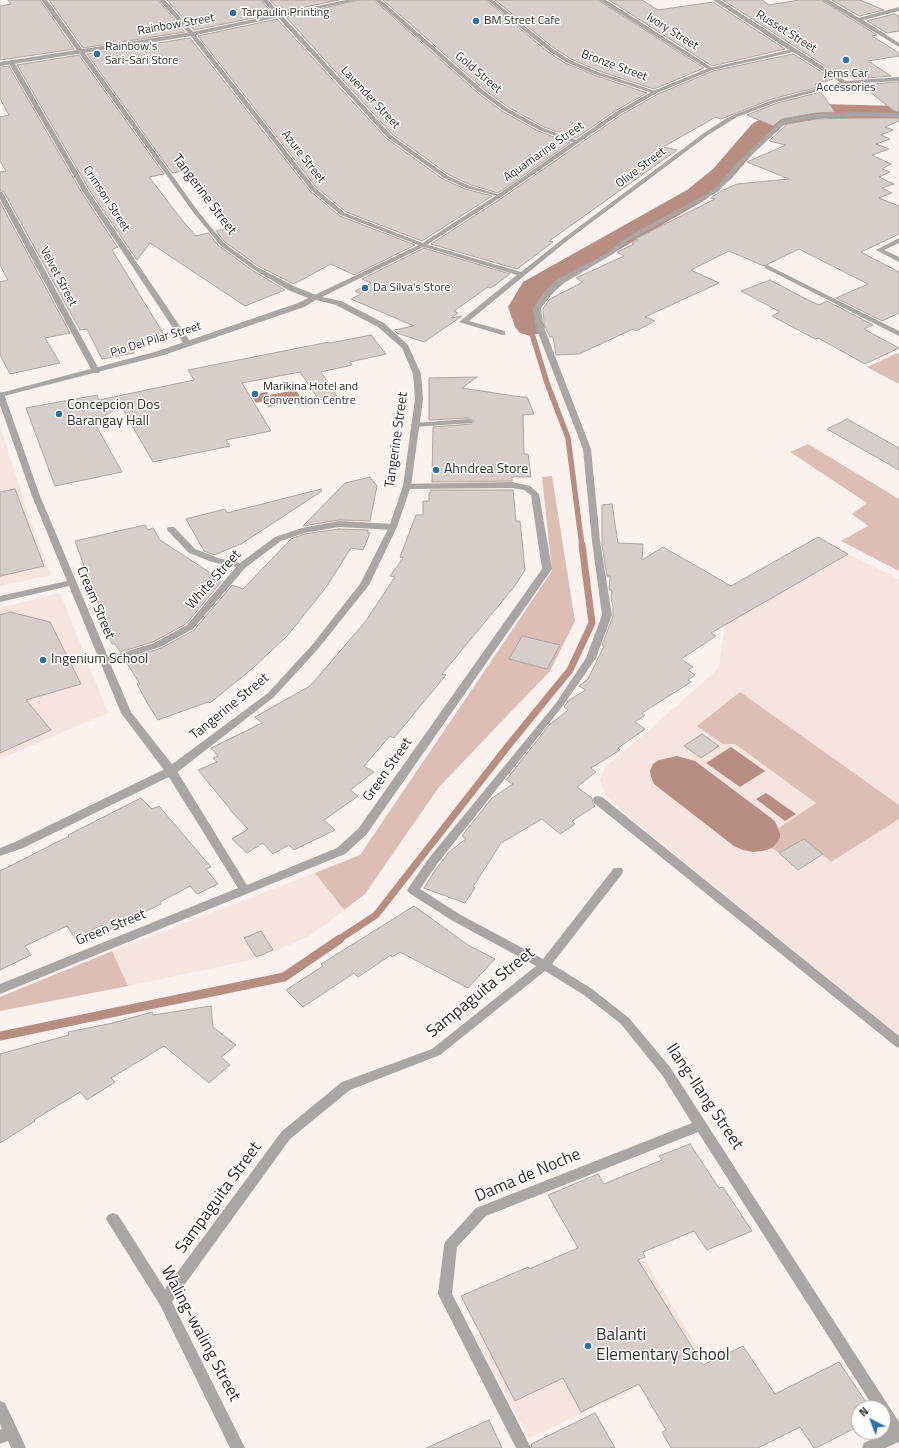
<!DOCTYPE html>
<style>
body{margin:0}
#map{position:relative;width:899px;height:1448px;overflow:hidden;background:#fbf1ee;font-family:"Titillium Web",sans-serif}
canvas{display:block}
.north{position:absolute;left:851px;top:1400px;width:40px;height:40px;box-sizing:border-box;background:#fff;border:1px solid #acabaa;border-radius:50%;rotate:318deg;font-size:11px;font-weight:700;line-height:16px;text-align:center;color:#302c2b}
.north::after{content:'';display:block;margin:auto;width:14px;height:18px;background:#2e71a7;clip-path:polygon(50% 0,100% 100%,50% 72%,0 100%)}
</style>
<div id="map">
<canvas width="899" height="1448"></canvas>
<div class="north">N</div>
</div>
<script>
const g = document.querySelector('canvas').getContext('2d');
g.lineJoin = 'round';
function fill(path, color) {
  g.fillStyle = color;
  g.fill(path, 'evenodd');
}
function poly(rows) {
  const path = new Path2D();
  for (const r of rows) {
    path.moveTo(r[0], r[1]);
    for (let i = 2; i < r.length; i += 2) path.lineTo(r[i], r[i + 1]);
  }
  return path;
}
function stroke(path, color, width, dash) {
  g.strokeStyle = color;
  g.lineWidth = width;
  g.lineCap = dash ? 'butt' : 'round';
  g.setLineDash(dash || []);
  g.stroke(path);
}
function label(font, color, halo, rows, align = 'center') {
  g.font = font + ' "Titillium Web",sans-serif';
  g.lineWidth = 3;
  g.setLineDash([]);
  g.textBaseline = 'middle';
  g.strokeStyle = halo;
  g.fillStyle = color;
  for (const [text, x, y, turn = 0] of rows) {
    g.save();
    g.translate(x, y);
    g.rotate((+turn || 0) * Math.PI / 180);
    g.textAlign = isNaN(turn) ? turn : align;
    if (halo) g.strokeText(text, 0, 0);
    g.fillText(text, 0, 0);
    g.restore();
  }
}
const built = poly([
 [0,425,29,517,51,575,0,586],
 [818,537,848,554,899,579,899,1036,634,821,605,795,600,780,606,766,648,731,709,677,719,667,725,625,695,606],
 [60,593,108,713,0,759,0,608],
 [315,873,344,910,311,935,260,958,128,986,112,951],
 [645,1260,703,1357,529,1438,474,1335]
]);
const green = poly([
 [897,353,899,354,899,384,867,367],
 [808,444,899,499,899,571,841,541,868,526,852,514,867,503,790,452],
 [552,476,575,621,550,671,439,787,365,894,344,910,315,873,360,855,552,571,542,477],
 [740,692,899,805,899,819,831,862,804,839,779,853,772,848,777,843,780,833,779,828,816,803,735,744,723,744,697,726],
 [112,951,128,986,0,1011,0,997]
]);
const water = poly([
 [296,390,302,400,268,407,264,401,256,403,251,395,267,392,269,395],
 [731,747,765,771,740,787,706,763],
 [677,756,695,761,775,821,780,833,780,838,777,843,772,848,763,851,753,852,743,850,734,846,654,784,651,777,650,771,653,764,659,760],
 [766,793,796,814,785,821,756,799]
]);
const streamFar2 = poly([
 [530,327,547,383,568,438,582,546]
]);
const streamFar1 = poly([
 [338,940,376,915,508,746,570,670,592,623,582,545]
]);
const stream = poly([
 [0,1036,284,977,340,939]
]);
const river = poly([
 [824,104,899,106,899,120,824,118,784,125,770,134,731,179,705,200,544,293,536,307,545,327,540,333,530,336,520,333,515,327,508,307,523,282,687,190,713,169,752,124,769,114,824,104]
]);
const building = poly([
 [8,0,40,0,74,49,0,60,0,6,11,4,8,0],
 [49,0,158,0,185,32,83,48,49,0],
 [167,0,261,0,273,14,194,30,167,0],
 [270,0,339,0,281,12,270,0],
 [358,0,374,0,479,94,502,111,538,131,570,143,498,193,471,185,449,175,392,134,286,17,358,0],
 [383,0,486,0,548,52,565,63,594,75,647,93,615,111,576,138,544,127,508,107,485,90,383,0],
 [495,0,598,0,704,68,654,89,599,71,571,59,554,48,495,0],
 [609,0,642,0,658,10,713,2,785,49,712,66,609,0],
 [723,0,762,0,769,5,799,0,821,0,877,35,872,36,899,53,899,56,868,61,891,76,854,79,849,75,842,77,723,0],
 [832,0,860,0,884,10,859,16,832,0],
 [894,14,899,16,899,31,887,33,867,21,894,14],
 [277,19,386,138,443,179,465,189,492,196,422,241,346,212,316,187,198,36,277,19],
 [190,38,310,191,340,216,415,245,354,275,331,264,294,284,258,266,225,242,216,231,233,228,190,170,172,173,87,54,190,38],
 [793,54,833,79,815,84,818,87,772,99,721,119,716,117,663,147,677,150,549,241,553,242,517,269,431,244,502,198,621,115,658,94,713,71,793,54],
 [79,55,164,174,149,177,182,220,196,236,208,233,219,246,252,270,285,290,245,306,150,243,137,260,90,191,17,65,79,55],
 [9,66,82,193,118,248,117,247,112,250,165,336,129,343,134,353,102,359,87,329,80,330,4,192,0,190,0,172,6,171,0,161,0,117,9,115,0,99,0,67,9,66],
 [899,82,899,112,894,111,861,85,899,82],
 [821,92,835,112,816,113,782,119,773,126,747,115,777,103,821,92],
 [856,118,899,118,899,121,885,127,893,130,881,135,890,139,876,144,889,149,872,155,891,164,882,169,890,172,879,177,894,184,882,188,892,193,879,198,899,206,899,234,861,252,899,272,899,313,882,321,836,298,868,284,799,249,764,266,729,251,691,270,719,283,645,317,655,321,636,331,633,329,579,354,556,355,553,337,550,337,544,324,543,308,550,299,583,282,576,278,624,256,617,252,634,244,632,243,638,240,635,239,715,199,711,198,721,191,737,184,789,179,747,162,786,145,769,141,787,124,816,119,856,118],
 [0,202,70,333,45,338,60,363,10,374,0,355,0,282,8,280,0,265,0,202],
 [424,248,510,274,491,288,488,287,454,311,458,313,451,318,462,316,424,342,397,333,394,330,414,326,351,299,361,294,355,291,371,283,362,279,424,248],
 [770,280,808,300,819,305,827,301,873,325,864,329,899,348,865,364,818,338,815,339,772,316,780,312,741,291,770,280],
 [371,335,386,354,350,362,352,365,321,372,337,396,319,400,300,372,242,383,271,431,226,440,230,446,153,462,121,406,94,422,122,472,55,486,26,408,97,395,99,400,194,380,188,370,329,342,330,343,371,335],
 [477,377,462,388,521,397,527,397,534,414,523,415,524,454,528,454,531,477,512,477,512,481,432,482,433,427,472,424,474,421,469,418,429,420,429,378,477,377],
 [847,419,899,448,899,470,827,429,847,419],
 [370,477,377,486,370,521,339,520,303,526,345,483,370,477],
 [15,489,44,566,0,576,0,492,15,489],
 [321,489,322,491,241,544,214,555,204,551,186,519,225,509,227,513,321,489],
 [431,490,513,490,516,521,520,521,525,570,514,587,442,674,446,675,394,738,390,736,364,766,374,772,350,790,358,796,324,820,335,830,294,850,289,845,273,854,263,843,247,853,232,839,248,829,230,810,231,810,198,770,217,762,213,758,218,756,211,748,262,723,255,717,310,686,365,622,395,577,390,576,403,558,400,557,416,515,423,515,423,501,429,501,429,493,431,493,431,490],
 [612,504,618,543,643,544,642,560,663,547,731,586,818,537,848,554,711,633,716,636,681,659,693,667,688,670,695,675,688,680,691,682,642,713,645,715,635,722,645,729,618,748,620,750,591,768,596,772,577,787,592,798,593,803,595,806,572,821,575,824,560,834,542,819,501,843,473,887,475,888,465,903,424,888,436,869,450,851,466,839,462,836,492,798,513,784,506,780,549,725,568,710,564,707,569,700,586,690,579,686,588,679,604,646,602,645,613,616,613,607,611,598,612,590,609,590,610,576,607,576,602,546,602,505,612,504],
 [145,525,148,530,153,528,160,540,212,574,209,578,221,582,186,624,153,642,120,652,115,644,112,644,97,610,101,609,90,586,91,585,75,541,145,525],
 [339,529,368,530,368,533,370,533,363,550,351,548,327,586,287,636,253,668,210,703,208,702,158,720,149,706,137,684,140,684,125,660,161,648,194,630,232,585,243,589,291,539,304,534,339,529],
 [10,612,50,622,81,684,26,700,51,730,0,753,0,615,10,612],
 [522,636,560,645,547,669,509,659,522,636],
 [702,734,719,746,701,758,684,746,702,734],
 [141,798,152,809,159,806,211,867,206,869,218,884,197,894,190,886,160,902,161,904,106,931,102,925,75,938,67,926,25,946,31,955,0,970,0,871,69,836,68,835,141,798],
 [804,839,823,854,798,870,779,853,804,839],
 [414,906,468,945,495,959,468,988,400,952,392,957,391,955,358,977,354,973,303,1007,286,990,323,966,321,964,414,906],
 [261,931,273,950,256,957,244,938,261,931],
 [211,1006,213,1027,236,1045,221,1057,230,1065,209,1083,164,1046,111,1078,115,1082,87,1100,80,1092,34,1120,35,1121,0,1143,0,1054,69,1035,68,1032,113,1023,152,1012,153,1015,211,1006],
 [690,1144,719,1188,723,1187,752,1231,707,1250,694,1231,643,1252,645,1257,638,1260,703,1365,743,1346,775,1394,839,1362,870,1408,859,1408,859,1426,816,1448,814,1448,800,1427,758,1448,671,1448,662,1432,666,1430,639,1384,581,1412,563,1378,515,1401,461,1296,528,1267,529,1269,578,1248,548,1195,598,1174,604,1184,662,1160,659,1156,690,1144],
 [595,1413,615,1448,532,1448,531,1444,595,1413],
 [489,1420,502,1448,426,1448,489,1420]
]);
const minor = poly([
 [41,0,47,0,197,210,224,243,257,267,296,287,319,296,319,300,313,300,290,291,253,269,220,245,193,212,41,0],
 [159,0,165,0,194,33,315,188,345,213,425,244,521,272,564,238,704,133,724,120,733,115,773,100,845,81,848,83,777,102,737,117,708,135,568,240,469,321,505,331,505,335,502,335,459,322,517,275,421,246,341,215,311,190,190,35,159,0],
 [262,0,268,0,391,135,448,176,470,186,501,195,501,197,466,188,444,178,387,137,262,0],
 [375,0,381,0,484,91,507,108,543,128,579,141,579,143,575,143,539,130,503,110,480,93,375,0],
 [487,0,493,0,553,49,570,60,598,72,658,92,653,93,594,74,566,62,549,51,487,0],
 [599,0,606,0,714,69,709,70,599,0],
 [822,0,829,0,859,18,899,7,899,11,863,20,899,43,899,47,822,0],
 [11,60,14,62,89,192,192,344,191,346,185,346,83,192,8,62,11,60],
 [856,112,899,113,899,117,856,116,816,118,786,123,742,164,719,191,628,241,613,254,564,283,553,293,541,308,543,325,591,449,600,541,612,615,596,658,562,707,437,864,420,889,461,915,543,959,614,868,622,868,623,871,622,874,552,964,592,989,629,1018,670,1067,899,1422,899,1442,885,1448,862,1448,864,1443,888,1431,883,1423,883,1408,874,1408,698,1132,486,1216,457,1247,452,1294,531,1448,516,1448,438,1294,444,1245,446,1241,476,1208,692,1123,662,1075,621,1024,584,995,545,971,440,1055,350,1090,290,1139,172,1302,245,1448,230,1448,160,1305,106,1219,108,1215,113,1213,118,1215,165,1289,282,1131,342,1082,432,1049,536,966,453,921,409,893,407,890,429,858,556,703,586,658,602,615,592,541,583,449,535,325,533,308,547,289,558,279,609,252,624,239,715,189,738,162,782,120,816,114,856,112],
 [0,191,3,193,100,371,99,373,96,373,92,371,0,199,0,191],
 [899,238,899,243,884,250,899,257,899,262,876,250,899,238],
 [767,265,899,331,899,336,765,268,765,266,767,265],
 [0,392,4,394,40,496,108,657,154,643,187,625,236,567,212,562,189,553,168,531,167,529,168,527,174,527,195,549,218,558,240,563,275,537,302,528,339,521,393,524,397,527,393,530,339,527,304,533,281,541,245,568,193,629,160,647,110,663,131,712,175,768,247,885,337,848,358,829,542,569,531,495,524,490,512,488,407,489,404,488,403,486,404,484,512,482,530,486,539,494,552,569,366,835,345,854,0,994,0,984,238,888,167,774,121,713,69,586,0,602,0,596,67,581,32,496,0,405,0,392],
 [469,419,473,421,472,423,414,427,410,425,414,423,469,419],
 [598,796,602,797,899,1036,899,1048,895,1046,594,803,593,800,594,797,598,796],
 [0,1401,5,1403,26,1448,11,1448,8,1441,0,1444,0,1430,2,1429,0,1424,0,1401]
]);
const tertiary = poly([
 [346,0,357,0,192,36,0,66,0,62,192,32,346,0],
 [713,0,720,0,846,81,899,77,899,81,843,84,793,52,713,70,657,93,620,114,501,197,425,246,322,297,341,301,384,323,408,345,421,374,423,399,411,486,397,527,369,585,318,649,274,697,175,774,23,848,0,856,0,848,15,842,167,768,268,693,312,645,360,584,389,527,403,486,415,399,413,374,402,348,378,327,336,305,316,300,304,307,164,355,0,397,0,393,158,351,298,303,421,244,497,195,616,112,653,91,709,68,789,50,713,0]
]);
const markers = [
 [233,13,4,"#2e71a7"],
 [476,21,4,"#2e71a7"],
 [97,54,4,"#2e71a7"],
 [846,60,4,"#2e71a7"],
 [365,288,4,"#2e71a7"],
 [255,394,4,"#2e71a7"],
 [59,414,4,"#2e71a7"],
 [436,470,4,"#2e71a7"],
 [43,660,4,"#2e71a7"],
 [588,1346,4,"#2e71a7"]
];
const farPoinames = [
 ["Tarpaulin Printing",241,13],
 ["BM Street Cafe",484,21],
 ["Rainbow's",105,47],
 ["Sari-Sari Store",105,61],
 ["Jems Car",846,74,"center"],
 ["Accessories",846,88,"center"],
 ["Da Silva's Store",373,288],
 ["Marikina Hotel and",263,387],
 ["Convention Centre",263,401]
];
const farStreetnames = [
 ["Rainbow Street",176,25,-10],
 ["Ivory Street",672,32,32],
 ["Russet Street",786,32,32],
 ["Bronze Street",614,66,20],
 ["Gold Street",478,73,40],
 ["Lavender Street",370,98,47],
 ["Aquamarine Street",544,152,-35],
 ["Azure Street",303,157,52],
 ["Olive Street",641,168,-37],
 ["Crimson Street",106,199,57],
 ["Velvet Street",58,277,62],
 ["Pio Del Pilar Street",156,340,-17]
];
const streetNames = [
 ["Tangerine Street",204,195,53],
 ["Tangerine Street",397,440,-82],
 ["White Street",214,580,-48],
 ["Cream Street",95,603,67],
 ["Tangerine Street",230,707,-39],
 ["Green Street",388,770,-55],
 ["Green Street",111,928,-22]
];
const poiNames = [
 ["Concepcion Dos",67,406],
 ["Barangay Hall",67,422],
 ["Ahndrea Store",444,470],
 ["Ingenium School",51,660]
];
const nearStreetnames = [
 ["Sampaguita Street",481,993,-39],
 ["Ilang-Ilang Street",704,1097,56],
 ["Dama de Noche",528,1176,-23],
 ["Sampaguita Street",219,1198,-54],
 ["Waling-waling Street",200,1334,62]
];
const nearPoinames = [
 ["Balanti",596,1336],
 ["Elementary School",596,1356]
];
fill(built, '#f6e4df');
fill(green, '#ddbeb5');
fill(water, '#b98e82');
stroke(streamFar2, '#b98e82', 5.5);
stroke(streamFar1, '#b98e82', 7);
stroke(stream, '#b98e82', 9);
fill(river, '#b98e82');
fill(building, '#d7cdcb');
stroke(building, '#aea4a2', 1);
fill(minor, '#aaa6a5');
fill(tertiary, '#aaa6a5');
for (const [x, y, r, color] of markers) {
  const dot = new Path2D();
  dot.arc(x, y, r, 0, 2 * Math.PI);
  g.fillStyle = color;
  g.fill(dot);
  stroke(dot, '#fff', 1.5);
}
label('12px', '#302c2b', '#fff', farPoinames, 'left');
label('12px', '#302c2b', '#fff', farStreetnames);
label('14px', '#302c2b', '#fff', streetNames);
label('14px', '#302c2b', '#fff', poiNames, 'left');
label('17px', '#302c2b', '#fff', nearStreetnames);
label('17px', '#302c2b', '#fff', nearPoinames, 'left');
</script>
